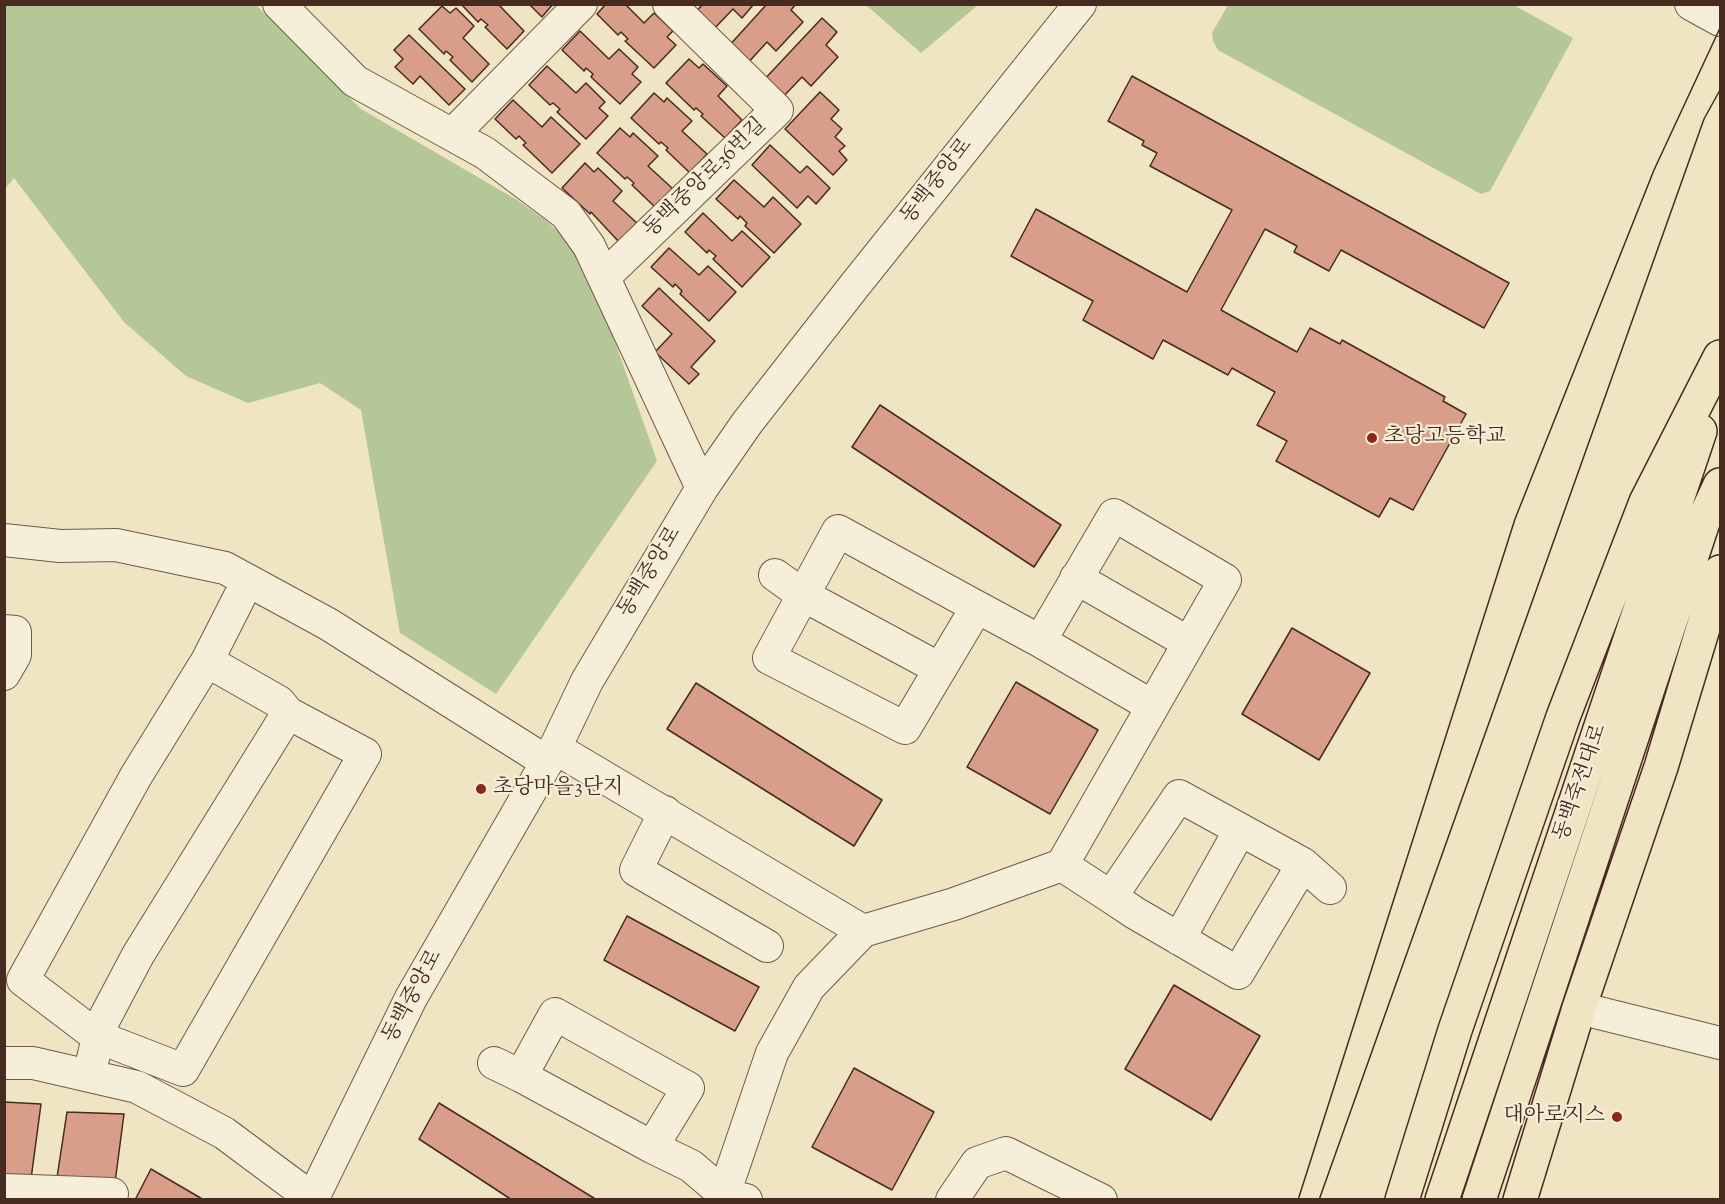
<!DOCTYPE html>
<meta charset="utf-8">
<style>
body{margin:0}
#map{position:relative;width:1725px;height:1204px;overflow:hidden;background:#efe5c3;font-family:"Sorts Mill Goudy",serif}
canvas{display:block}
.frame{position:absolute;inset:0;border:6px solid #472a20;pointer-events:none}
</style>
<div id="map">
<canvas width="1725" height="1204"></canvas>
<div class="frame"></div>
</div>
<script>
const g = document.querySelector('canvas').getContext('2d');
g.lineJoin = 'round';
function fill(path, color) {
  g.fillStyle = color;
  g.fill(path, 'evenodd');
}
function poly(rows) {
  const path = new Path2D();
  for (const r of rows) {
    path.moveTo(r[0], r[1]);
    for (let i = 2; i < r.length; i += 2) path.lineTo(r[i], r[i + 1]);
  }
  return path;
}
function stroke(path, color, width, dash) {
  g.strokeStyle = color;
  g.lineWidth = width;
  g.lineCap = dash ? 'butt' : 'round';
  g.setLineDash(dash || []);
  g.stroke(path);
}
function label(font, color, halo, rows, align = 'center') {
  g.font = font + ' "Sorts Mill Goudy","Noto Serif KR",serif';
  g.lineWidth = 4.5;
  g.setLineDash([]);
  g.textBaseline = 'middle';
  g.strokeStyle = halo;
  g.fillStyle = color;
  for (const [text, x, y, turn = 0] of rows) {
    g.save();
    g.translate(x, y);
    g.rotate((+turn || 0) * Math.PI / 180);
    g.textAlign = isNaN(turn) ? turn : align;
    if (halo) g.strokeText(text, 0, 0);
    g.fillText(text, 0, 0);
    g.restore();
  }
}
const green = poly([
 [1512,4,1573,38,1490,191,1481,194,1218,50,1213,41,1212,33,1228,5],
 [5,5,256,5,361,109,517,200,548,222,577,251,608,322,657,461,496,694,400,633,361,410,320,383,248,403,186,376,124,322,14,178,5,189],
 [866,5,978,5,921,53]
]);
const building = poly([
 [461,4,498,4,524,31,507,49,485,27,488,25,481,19,478,22,461,4],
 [529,4,553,4,542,17,529,4],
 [606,4,625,4,644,23,654,13,673,31,667,37,676,45,654,68,625,41,628,39,621,32,618,35,597,14,606,4],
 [703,4,754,4,742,18,733,9,711,32,693,15,703,4],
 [767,4,796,4,791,10,803,22,776,51,767,42,746,65,727,48,767,4],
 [442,6,450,13,456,8,474,26,463,38,489,64,472,82,450,60,453,57,446,51,444,54,419,29,442,6],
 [822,18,837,32,826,45,838,57,811,86,802,77,780,100,761,83,822,18],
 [580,31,609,59,619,49,638,67,632,74,641,82,620,104,591,77,593,74,586,68,584,71,562,50,580,31],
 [409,35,465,89,449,105,420,76,413,84,395,67,403,59,394,50,409,35],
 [689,59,699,68,703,64,727,86,718,96,742,120,725,138,701,116,703,114,696,108,694,110,666,83,689,59],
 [547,66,576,93,586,83,605,102,599,108,608,116,586,139,557,112,560,109,553,103,550,105,529,85,547,66],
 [1132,76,1509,283,1484,328,1341,250,1329,271,1294,252,1297,246,1265,229,1221,310,1297,352,1310,328,1340,344,1342,340,1445,397,1443,401,1466,414,1413,510,1390,498,1379,517,1276,461,1287,441,1257,425,1275,392,1232,368,1228,375,1163,340,1153,359,1083,320,1093,301,1011,256,1036,209,1187,292,1232,210,1150,166,1157,153,1142,145,1144,141,1108,121,1132,76],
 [820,92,839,110,831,119,842,129,835,137,845,146,839,151,847,160,833,175,785,129,820,92],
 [654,93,664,102,667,98,692,121,682,131,707,154,690,173,666,150,668,148,661,142,659,144,631,118,654,93],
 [513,100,542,127,551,117,580,144,552,173,523,145,526,143,519,136,516,139,495,119,513,100],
 [620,128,630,137,633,133,658,156,648,166,673,189,656,208,632,185,634,183,627,177,625,179,597,153,620,128],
 [770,145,800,173,807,166,830,188,816,204,808,196,797,208,752,165,770,145],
 [585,163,594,172,598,168,622,191,613,201,638,224,620,243,591,212,590,214,562,188,585,163],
 [734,180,764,207,773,197,801,224,774,253,745,226,747,223,740,216,738,219,716,199,734,180],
 [703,213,732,241,742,231,770,257,742,287,713,259,716,256,709,250,707,253,685,232,703,213],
 [669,248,699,275,708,266,736,292,709,321,680,294,682,291,675,284,673,287,651,267,669,248],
 [659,288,715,341,691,367,699,374,689,384,655,352,672,334,642,306,659,288],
 [880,405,1061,525,1034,567,852,447,880,405],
 [1292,628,1370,673,1319,760,1242,714,1292,628],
 [1016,682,1098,730,1050,814,967,767,1016,682],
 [696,683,882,800,854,846,667,729,696,683],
 [627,916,759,987,735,1031,604,960,627,916],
 [1174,985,1260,1036,1211,1120,1125,1069,1174,985],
 [854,1068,934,1112,892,1190,812,1147,854,1068],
 [4,1102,41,1104,31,1179,4,1176,4,1102],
 [439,1103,597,1200,512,1200,419,1139,439,1103],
 [67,1112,124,1114,114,1190,56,1184,67,1112],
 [151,1169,204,1200,135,1200,151,1169]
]);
const minor = poly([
 [279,4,355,81,485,153,566,214,589,246,702,488],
 [1691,4,1720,20],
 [453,134,581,4],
 [604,277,777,110,669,4],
 [4,540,60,546,116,545,225,568,328,624,547,762],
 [775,575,803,595,940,669],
 [1076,578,1189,643],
 [4,631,15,632,15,655,4,674],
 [1040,641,1152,706],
 [207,661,239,598],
 [555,748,863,931,954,904,1062,865,1225,580,1114,515,1040,641,977,607,838,531,769,658,905,728,977,607],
 [665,812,636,870,767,946],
 [1303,864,1330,888],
 [1062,865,1111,897,1135,913,1238,973,1303,864,1179,796,1111,897],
 [1179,939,1240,830],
 [1579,1008,1720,1043],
 [4,1063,33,1063,137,1087,224,1133,314,1200],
 [494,1063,521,1076],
 [89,1076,98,1037,101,1025,138,955,288,713,365,754,183,1070,98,1037,23,980,136,776,207,661,279,702,288,713],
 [652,1147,688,1088,555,1014,521,1076,652,1147,691,1166,725,1195,746,1200],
 [4,1190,112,1194,109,1200],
 [312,1200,411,998,555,748,587,681,702,488,747,423,855,285,1080,4],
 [722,1200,772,1053,809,987,863,931],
 [952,1200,977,1163,1006,1153,1101,1200]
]);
const major = poly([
 [1402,1200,1455,1030,1563,717,1646,502,1720,357],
 [1442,1200,1700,431],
 [1479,1200,1703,522,1720,485],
 [1520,1200,1579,1008,1661,767,1720,572]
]);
const tram = poly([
 [1298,1200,1515,519,1654,170,1720,28],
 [1319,1200,1704,119,1720,90]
]);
const markers = [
 [1372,438,6,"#8f2418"],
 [481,789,6,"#8f2418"],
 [1617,1117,6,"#8f2418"]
];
const streetNames = [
 ["동백중앙로36번길",706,179,-44],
 ["동백중앙로",938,182,-52],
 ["동백중앙로",651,573,-59],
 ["동백죽전대로",1582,783,-71],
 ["동백중앙로",414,997,-62]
];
const poiNames = [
 ["초당고등학교",1384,438],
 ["초당마을3단지",493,789],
 ["대아로지스",1605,1117,"right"]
];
fill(green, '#b5c697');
fill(building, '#d99e89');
stroke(building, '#472a20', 1.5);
stroke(minor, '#715949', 34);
stroke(major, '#472a20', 36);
stroke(minor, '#f5eed8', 32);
stroke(major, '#efe5c3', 33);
stroke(tram, '#472a20', 1.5);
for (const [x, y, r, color] of markers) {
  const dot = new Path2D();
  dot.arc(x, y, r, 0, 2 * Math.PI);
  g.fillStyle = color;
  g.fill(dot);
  stroke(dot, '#f5eed8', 2);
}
label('21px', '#472a20', '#f5eed8', streetNames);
label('21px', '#472a20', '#f5eed8', poiNames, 'left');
</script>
